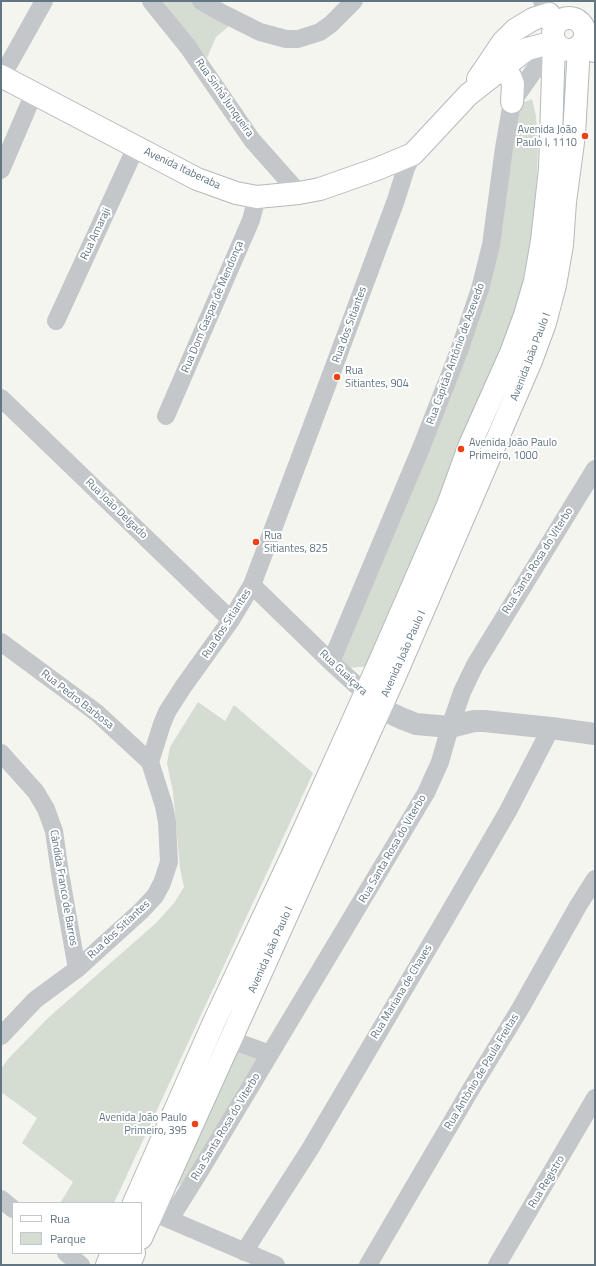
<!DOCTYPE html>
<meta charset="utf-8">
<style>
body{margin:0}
#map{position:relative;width:596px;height:1266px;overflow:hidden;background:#f5f5f0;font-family:"Titillium Web",sans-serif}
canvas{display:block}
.frame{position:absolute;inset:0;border:2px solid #617583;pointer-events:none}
.legend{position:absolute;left:12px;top:1202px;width:130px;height:52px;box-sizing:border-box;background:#fff;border:1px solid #c0c8cd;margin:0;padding:5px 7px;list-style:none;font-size:12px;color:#617583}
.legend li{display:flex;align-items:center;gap:8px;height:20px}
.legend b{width:20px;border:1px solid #c0c8cd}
</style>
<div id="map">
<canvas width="596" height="1266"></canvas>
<div class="frame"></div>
<ul class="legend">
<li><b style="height:5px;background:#fff"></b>Rua</li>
<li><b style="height:11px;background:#d5dcd1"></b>Parque</li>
</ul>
</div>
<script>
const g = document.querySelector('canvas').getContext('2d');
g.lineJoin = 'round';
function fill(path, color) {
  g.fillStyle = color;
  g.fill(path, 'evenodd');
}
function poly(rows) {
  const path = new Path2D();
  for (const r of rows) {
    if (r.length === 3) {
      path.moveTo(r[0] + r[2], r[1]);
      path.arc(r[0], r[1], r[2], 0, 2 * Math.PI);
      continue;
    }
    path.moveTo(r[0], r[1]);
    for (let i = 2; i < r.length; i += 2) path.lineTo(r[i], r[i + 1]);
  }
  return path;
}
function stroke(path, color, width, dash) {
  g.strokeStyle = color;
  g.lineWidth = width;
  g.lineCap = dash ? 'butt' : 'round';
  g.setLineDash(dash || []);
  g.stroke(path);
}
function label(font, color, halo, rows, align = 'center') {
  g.font = font + ' "Titillium Web",sans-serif';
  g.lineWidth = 4;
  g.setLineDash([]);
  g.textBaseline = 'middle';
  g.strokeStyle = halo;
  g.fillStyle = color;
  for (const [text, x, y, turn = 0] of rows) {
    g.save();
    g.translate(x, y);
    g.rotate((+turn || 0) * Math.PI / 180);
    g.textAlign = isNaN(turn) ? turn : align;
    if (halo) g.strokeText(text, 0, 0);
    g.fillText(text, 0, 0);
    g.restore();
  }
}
const green = poly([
 [163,1,217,1,242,15,216,37,207,58],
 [532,99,536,116,538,147,536,205,532,251,513,326,370,666,348,668,341,660,463,362,516,105],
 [198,702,225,721,234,705,313,773,114,1203,60,1203,73,1182,22,1143,37,1118,1,1092,1,1069,8,1059,49,1017,156,923,174,903,184,887,180,868,173,792,167,763,170,747],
 [268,1049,190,1175,152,1212,225,1053]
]);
const minor = poly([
 [151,1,188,47,252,140,299,193],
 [201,1,222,13,260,32,286,39,298,39,320,32,331,24,354,1],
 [542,1,555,24],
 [2,76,44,1],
 [1,170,34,93],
 [56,321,136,147],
 [1,398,231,620],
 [166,416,251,220,257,197],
 [252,585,331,662,366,694],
 [1,642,97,713,150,762],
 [331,662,421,448,459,351,480,289,491,245,504,148,512,102,554,42],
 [1,753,36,792,46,809,54,831,60,873,77,969],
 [1,1036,35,1000,77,969,141,911,155,896,162,883,169,862,167,822,164,806,150,762,162,724,167,712,183,687,231,620,252,585,323,396,396,200,406,168,413,154],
 [231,1040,270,1054],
 [1,1199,13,1209],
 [159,1215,276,1265],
 [170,1219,200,1171,426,793,440,762,450,727,462,692,475,665,595,469],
 [244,1252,310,1149,446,918,508,811,551,728],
 [66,1253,81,1265],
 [368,1265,471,1089,520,1009,578,906,595,879],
 [497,1265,595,1098]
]);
const tertiary = poly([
 [367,694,388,712,403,719,416,724,450,727,474,721,484,721,551,728,595,734]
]);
const secondary = poly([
 [569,34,16],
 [498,71,504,72,510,76,513,84,512,102],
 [1,76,197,179,236,193,257,197,299,193,320,189,377,169,413,154,468,95,487,80,527,49,554,42,550,169,542,241,535,281,525,315,511,353,469,447,448,505,380,661,293,854,214,1022,134,1203],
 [478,79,503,42,515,30,533,19,549,14],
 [141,1238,394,678,531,361,545,323,555,285,562,245,565,202,574,135,579,46,595,51],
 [107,1265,112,1253],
 [129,1265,134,1253]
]);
const markers = [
 [585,136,4,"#ee4216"],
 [337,377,4,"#ee4216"],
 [461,449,4,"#ee4216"],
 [256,542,4,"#ee4216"],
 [195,1124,4,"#ee4216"]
];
const streetNames = [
 ["Rua Sinhá Junqueira",224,98,55],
 ["Avenida Itaberaba",182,169,25],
 ["Rua Amaraji",96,234,-65],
 ["Rua Dom Gaspar de Mendonça",213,307,-67],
 ["Rua dos Sitiantes",350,325,-70],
 ["Rua Capitão Antônio de Azevedo",456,354,-70],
 ["Avenida João Paulo I",531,357,-69],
 ["Rua João Delgado",116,509,44],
 ["Rua Santa Rosa do Viterbo",538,561,-58],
 ["Rua dos Sitiantes",227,624,-57],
 ["Avenida João Paulo I",404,654,-66],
 ["Rua Guaiçara",343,673,43],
 ["Rua Pedro Barbosa",77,700,38],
 ["Rua Santa Rosa do Viterbo",393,849,-60],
 ["Cândida Franco de Barros",63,888,80],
 ["Rua dos Sitiantes",119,930,-43],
 ["Avenida João Paulo I",271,950,-66],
 ["Rua Mariana de Chaves",402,992,-59],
 ["Rua Antônio de Paula Freitas",482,1072,-59],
 ["Rua Santa Rosa do Viterbo",226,1127,-59],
 ["Rua Registro",547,1182,-59]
];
const poiNames = [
 ["Avenida João",577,130,"right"],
 ["Paulo I, 1110",577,143,"right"],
 ["Rua",345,371],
 ["Sitiantes, 904",345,384],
 ["Avenida João Paulo",469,443],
 ["Primeiro, 1000",469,456],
 ["Rua",264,536],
 ["Sitiantes, 825",264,549],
 ["Avenida João Paulo",187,1118,"right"],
 ["Primeiro, 395",187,1131,"right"]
];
fill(green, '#d5dcd1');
stroke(secondary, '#b3b9bd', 24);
stroke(minor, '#c3c7ca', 18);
stroke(tertiary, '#c3c7ca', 22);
stroke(secondary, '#fff', 22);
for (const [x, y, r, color] of markers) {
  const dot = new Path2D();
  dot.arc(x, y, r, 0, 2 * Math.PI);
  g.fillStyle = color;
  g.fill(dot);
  stroke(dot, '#fff', 1.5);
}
label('11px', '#617583', '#fff', streetNames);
label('11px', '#617583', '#fff', poiNames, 'left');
</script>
